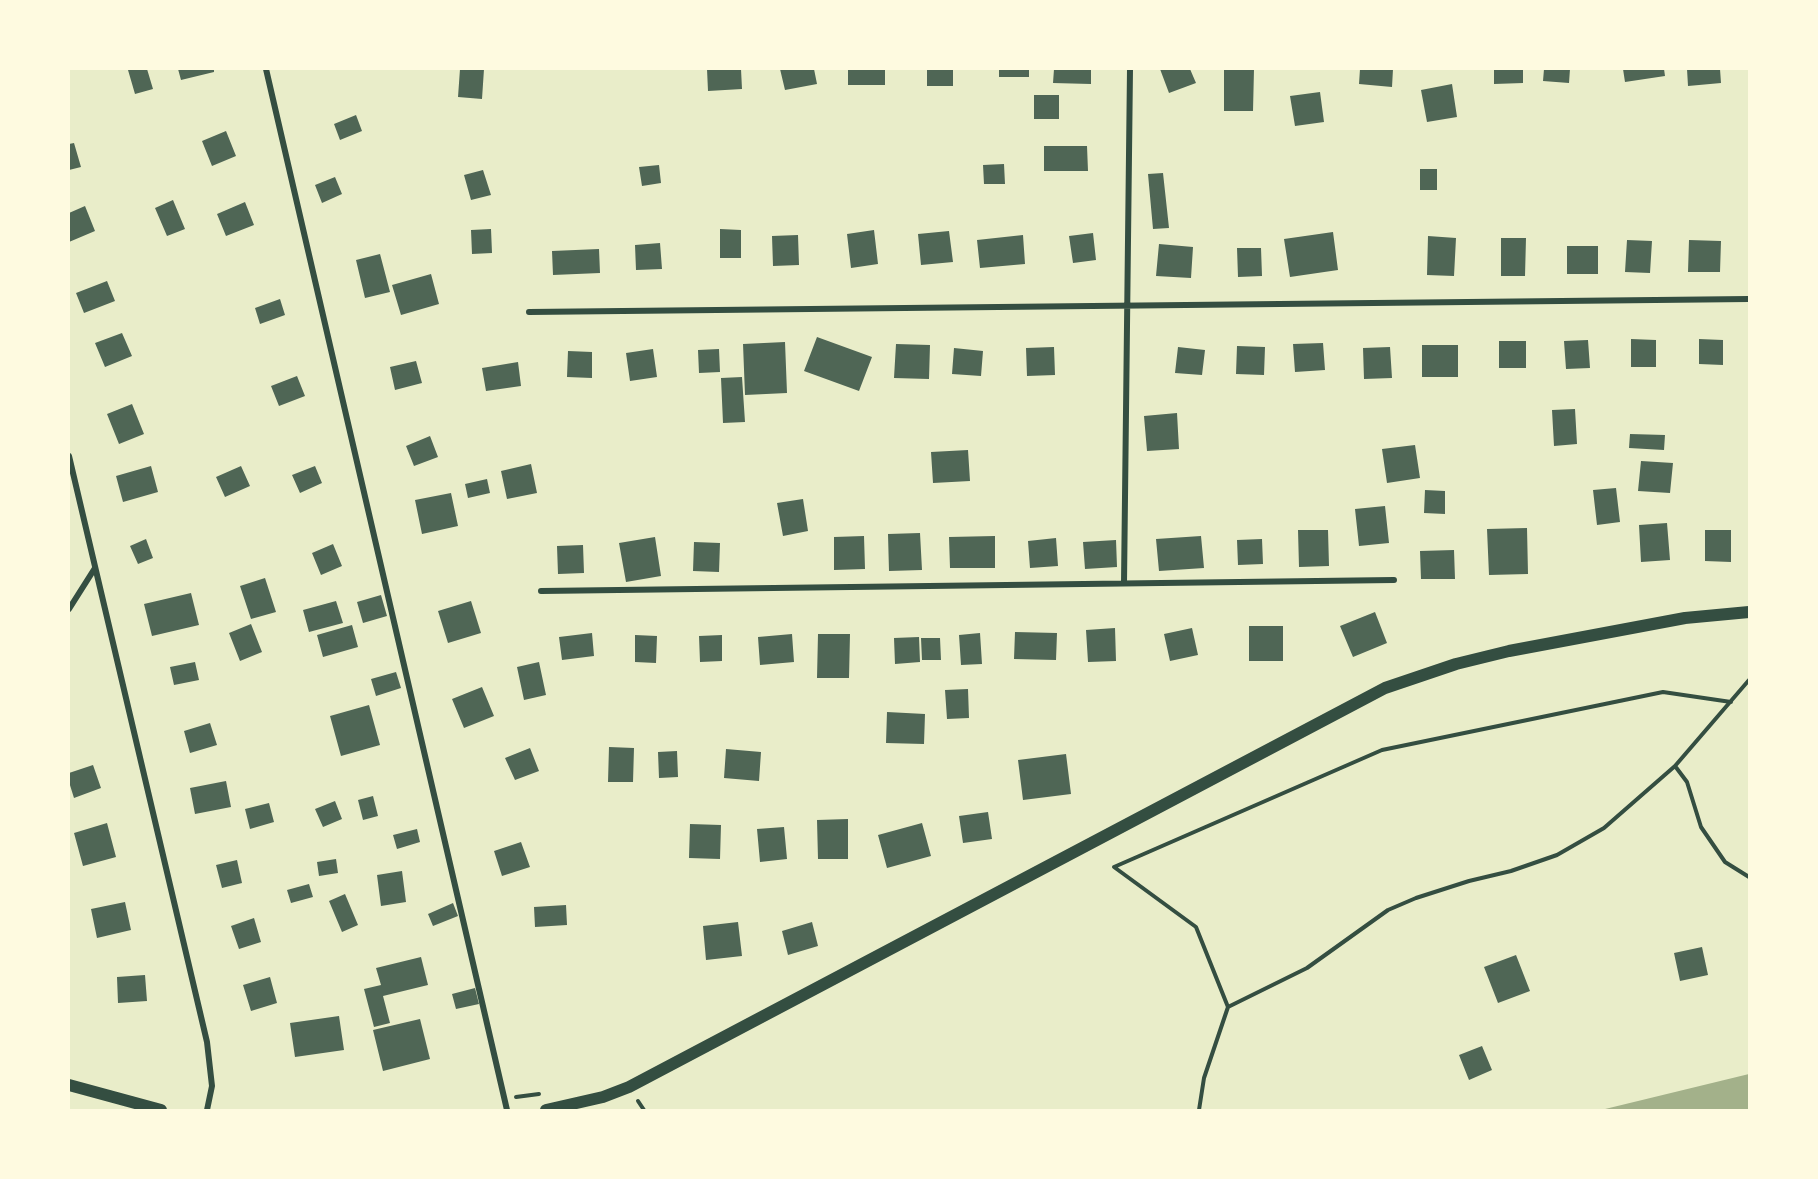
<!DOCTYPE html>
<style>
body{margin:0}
#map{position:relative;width:1818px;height:1179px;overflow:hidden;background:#e9edc9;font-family:Literata,serif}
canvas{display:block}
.frame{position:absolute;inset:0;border:70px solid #fefae0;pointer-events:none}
</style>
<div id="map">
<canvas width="1818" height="1179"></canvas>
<div class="frame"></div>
</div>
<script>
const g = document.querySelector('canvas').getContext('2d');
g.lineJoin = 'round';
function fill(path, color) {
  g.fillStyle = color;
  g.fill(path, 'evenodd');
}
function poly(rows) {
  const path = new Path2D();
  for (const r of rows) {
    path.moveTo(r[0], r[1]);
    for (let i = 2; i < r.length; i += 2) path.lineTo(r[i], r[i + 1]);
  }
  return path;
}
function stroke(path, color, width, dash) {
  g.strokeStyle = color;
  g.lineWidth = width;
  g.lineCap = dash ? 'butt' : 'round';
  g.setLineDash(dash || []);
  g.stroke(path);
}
const water = poly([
 [1749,1074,1749,1110,1601,1110]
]);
const building = poly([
 [147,69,153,89,135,94,128,70],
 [178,69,214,69,214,72,181,80],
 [460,69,484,69,482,99,458,97],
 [707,69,741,69,742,89,708,91],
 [780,69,814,69,817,84,785,90],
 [848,69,885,69,885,85,848,85],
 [927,69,953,69,953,86,927,86],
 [999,69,1029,69,1029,77,999,77],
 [1054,69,1091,69,1091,84,1053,83],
 [1160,69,1190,69,1196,83,1169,93],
 [1224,69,1254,69,1253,111,1224,111],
 [1360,69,1393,69,1392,87,1359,84],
 [1494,69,1523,69,1523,83,1494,84],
 [1544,69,1570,69,1569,83,1543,81],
 [1623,69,1664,69,1665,76,1625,82],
 [1687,69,1720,69,1721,83,1688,86],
 [1452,84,1457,117,1427,122,1421,90],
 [1320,92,1324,122,1295,126,1290,96],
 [1034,95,1059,95,1059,119,1034,119],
 [356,115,362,131,340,140,334,124],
 [226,131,236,156,212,166,202,141],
 [74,143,81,167,69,170,69,144],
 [1044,146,1087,146,1088,171,1044,171],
 [1004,164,1005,184,984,184,983,165],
 [659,165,661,183,642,186,639,167],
 [1420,169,1437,169,1437,190,1420,190],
 [483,170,491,195,471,200,464,175],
 [1163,173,1169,228,1153,229,1148,174],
 [335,177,342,194,322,203,315,185],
 [173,200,185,229,167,236,155,208],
 [245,202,254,225,226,236,217,214],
 [85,206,95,231,69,242,69,213],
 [491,229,492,253,472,254,471,230],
 [720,229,741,230,741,258,720,258],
 [874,230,878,264,851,268,847,234],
 [949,231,953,262,921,265,918,234],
 [1333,232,1338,270,1290,277,1284,239],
 [1093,233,1096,260,1073,263,1069,236],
 [798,235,799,265,773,266,772,236],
 [1023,235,1025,264,980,268,977,240],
 [1428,236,1456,238,1454,276,1427,275],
 [1501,238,1526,238,1525,276,1501,276],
 [1627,240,1652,241,1650,273,1625,272],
 [1689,240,1721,241,1720,272,1688,272],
 [660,243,662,269,636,270,635,245],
 [1159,244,1193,247,1191,278,1156,276],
 [1567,246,1598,246,1598,274,1567,274],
 [1237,248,1261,248,1262,276,1238,277],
 [599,249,600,273,553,275,552,251],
 [380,254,390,292,365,298,356,260],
 [431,274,439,304,401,315,392,285],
 [107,281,115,301,84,313,76,293],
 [280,299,285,315,260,324,255,308],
 [122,333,132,356,105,367,95,343],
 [817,337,872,357,859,391,804,371],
 [1631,339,1656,340,1656,367,1631,367],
 [1699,339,1723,340,1723,365,1699,364],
 [1588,340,1590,368,1566,369,1564,341],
 [1499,341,1526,341,1526,368,1499,368],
 [785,342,787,393,745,395,743,344],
 [1323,343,1325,370,1295,372,1293,344],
 [896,344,930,345,929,379,894,378],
 [1422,345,1458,345,1458,377,1422,377],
 [1237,346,1265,347,1264,375,1236,374],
 [1054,347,1055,375,1027,376,1026,348],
 [1178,347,1205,350,1202,375,1175,373],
 [1390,347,1392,378,1364,379,1363,348],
 [954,348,983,351,981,376,952,374],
 [653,349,657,377,630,381,626,353],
 [719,349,720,372,699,373,698,350],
 [568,351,592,352,592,378,567,377],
 [416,361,422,383,395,390,390,367],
 [518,362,521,386,486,391,482,368],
 [297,376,305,396,279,406,271,386],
 [742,377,745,422,723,423,721,378],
 [132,404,144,434,119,444,107,414],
 [1575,409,1577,444,1554,446,1552,410],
 [1177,413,1179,449,1147,451,1144,416],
 [1630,434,1665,435,1664,450,1629,448],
 [430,436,438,457,414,466,406,446],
 [1415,445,1420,478,1387,483,1382,449],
 [968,450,970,481,933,483,931,452],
 [1641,461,1673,463,1670,493,1638,491],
 [531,464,537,493,507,499,501,471],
 [151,466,158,492,123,502,116,476],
 [241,466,250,486,225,497,216,477],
 [315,466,322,483,300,493,292,475],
 [487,479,490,493,468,498,465,484],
 [1616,488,1620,522,1597,525,1593,490],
 [1425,490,1445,491,1445,514,1424,513],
 [451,493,458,526,422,534,415,500],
 [803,499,808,531,783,536,777,503],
 [1385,506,1389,543,1359,546,1355,509],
 [1667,523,1670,560,1641,562,1639,525],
 [1527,528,1528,574,1489,575,1487,529],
 [1298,530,1328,530,1329,566,1299,567],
 [1705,530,1731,530,1731,562,1705,561],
 [920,533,922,570,889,571,888,534],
 [864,536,865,569,834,570,834,537],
 [995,536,995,568,950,568,949,537],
 [1201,536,1204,568,1159,571,1156,539],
 [655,537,661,576,626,582,619,543],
 [1056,538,1058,566,1030,568,1028,541],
 [146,539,153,558,138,564,130,546],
 [1262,539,1263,564,1238,565,1237,540],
 [1116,540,1117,567,1085,569,1083,542],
 [694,542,720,543,719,572,693,571],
 [333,544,342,566,321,575,312,553],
 [583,545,584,573,558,574,557,546],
 [1454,550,1455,579,1421,579,1420,551],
 [265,578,276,612,251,619,240,586],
 [191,593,199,625,152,636,144,604],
 [381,595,387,616,363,623,357,602],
 [336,601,343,623,309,632,303,610],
 [471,601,481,633,448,643,438,611],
 [1375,612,1387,643,1353,657,1340,626],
 [251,624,262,652,240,661,229,633],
 [352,625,358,647,323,657,317,635],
 [1249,626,1283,626,1283,661,1249,661],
 [1115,628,1116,661,1088,662,1086,630],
 [1192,628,1198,655,1170,661,1164,634],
 [1015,632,1057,633,1056,660,1014,659],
 [592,633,594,656,562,660,559,637],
 [980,633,982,664,961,665,959,635],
 [792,634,794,662,760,665,758,637],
 [818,634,850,634,849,678,817,678],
 [635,635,657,636,656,663,635,662],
 [722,635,722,661,700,662,699,636],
 [919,637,920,662,895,664,894,638],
 [921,638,940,638,941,660,922,660],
 [195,662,199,680,174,685,170,667],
 [539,662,546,695,524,700,517,667],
 [396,672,401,688,376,696,371,679],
 [482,687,494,716,464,728,452,699],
 [968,689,969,718,947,719,945,690],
 [369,705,380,745,341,756,330,716],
 [887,712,925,714,924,744,886,743],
 [210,723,217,745,190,753,184,731],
 [609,747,634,748,633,782,608,782],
 [530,748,539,771,515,780,505,758],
 [726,749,761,752,759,781,724,778],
 [677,751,678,777,659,778,658,752],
 [1066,754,1071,794,1023,800,1018,760],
 [93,765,101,788,74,798,69,782,69,773],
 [226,781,231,807,195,814,190,788],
 [373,796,378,816,363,820,358,800],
 [335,801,342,819,323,827,315,809],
 [269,803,274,822,250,829,245,809],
 [988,812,992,839,963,843,959,816],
 [848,819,848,859,818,859,817,820],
 [107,823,116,857,83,866,74,833],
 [922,823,931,856,887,868,878,835],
 [690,824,721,825,720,859,689,858],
 [784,827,787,859,760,862,757,829],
 [417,829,420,842,397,849,393,835],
 [521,842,530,867,502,876,494,851],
 [336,859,338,873,319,876,317,862],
 [237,860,242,883,222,888,216,865],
 [402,871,406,902,381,906,377,875],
 [309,884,313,897,291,903,287,890],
 [345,894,358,925,342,932,329,901],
 [125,902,131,930,97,938,91,909],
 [453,903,458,916,433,926,428,914],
 [566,905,567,925,535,927,534,907],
 [254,918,261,942,239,949,231,926],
 [738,922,742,956,706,960,703,926],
 [812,922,818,946,788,955,782,931],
 [1702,947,1708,975,1680,981,1674,953],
 [1516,955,1530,991,1498,1003,1484,967],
 [421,957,428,985,383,996,390,1023,374,1027,364,989,381,985,376,968],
 [145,975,147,1001,118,1003,117,977],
 [270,977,277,1003,251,1011,243,985],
 [475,988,479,1004,456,1009,452,994],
 [339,1016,344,1050,295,1057,290,1023],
 [420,1019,430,1059,383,1071,373,1030],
 [1482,1046,1492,1070,1469,1080,1459,1055]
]);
const path = poly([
 [1675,766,1749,680],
 [1228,1007,1307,968,1388,910,1416,898,1469,881,1511,871,1557,855,1604,828,1675,766,1687,782,1701,827,1725,862,1749,877],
 [516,1097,539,1094],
 [638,1101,644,1110],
 [1199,1110,1204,1078,1228,1007,1196,927,1114,867,1382,750,1663,692,1731,702]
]);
const minor = poly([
 [266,69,507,1110],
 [529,312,1749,299],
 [69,456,207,1042,212,1086,207,1110],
 [1124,583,1130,69],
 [541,591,1394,580],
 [69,609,95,568]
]);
const secondary = poly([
 [69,1085,161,1110],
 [546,1110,603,1097,629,1087,1385,688,1456,664,1509,651,1685,618,1749,612]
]);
fill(water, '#a3b18a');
fill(building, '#4f6655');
stroke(path, '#344e41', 4);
stroke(minor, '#344e41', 6);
stroke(secondary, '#344e41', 12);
</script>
